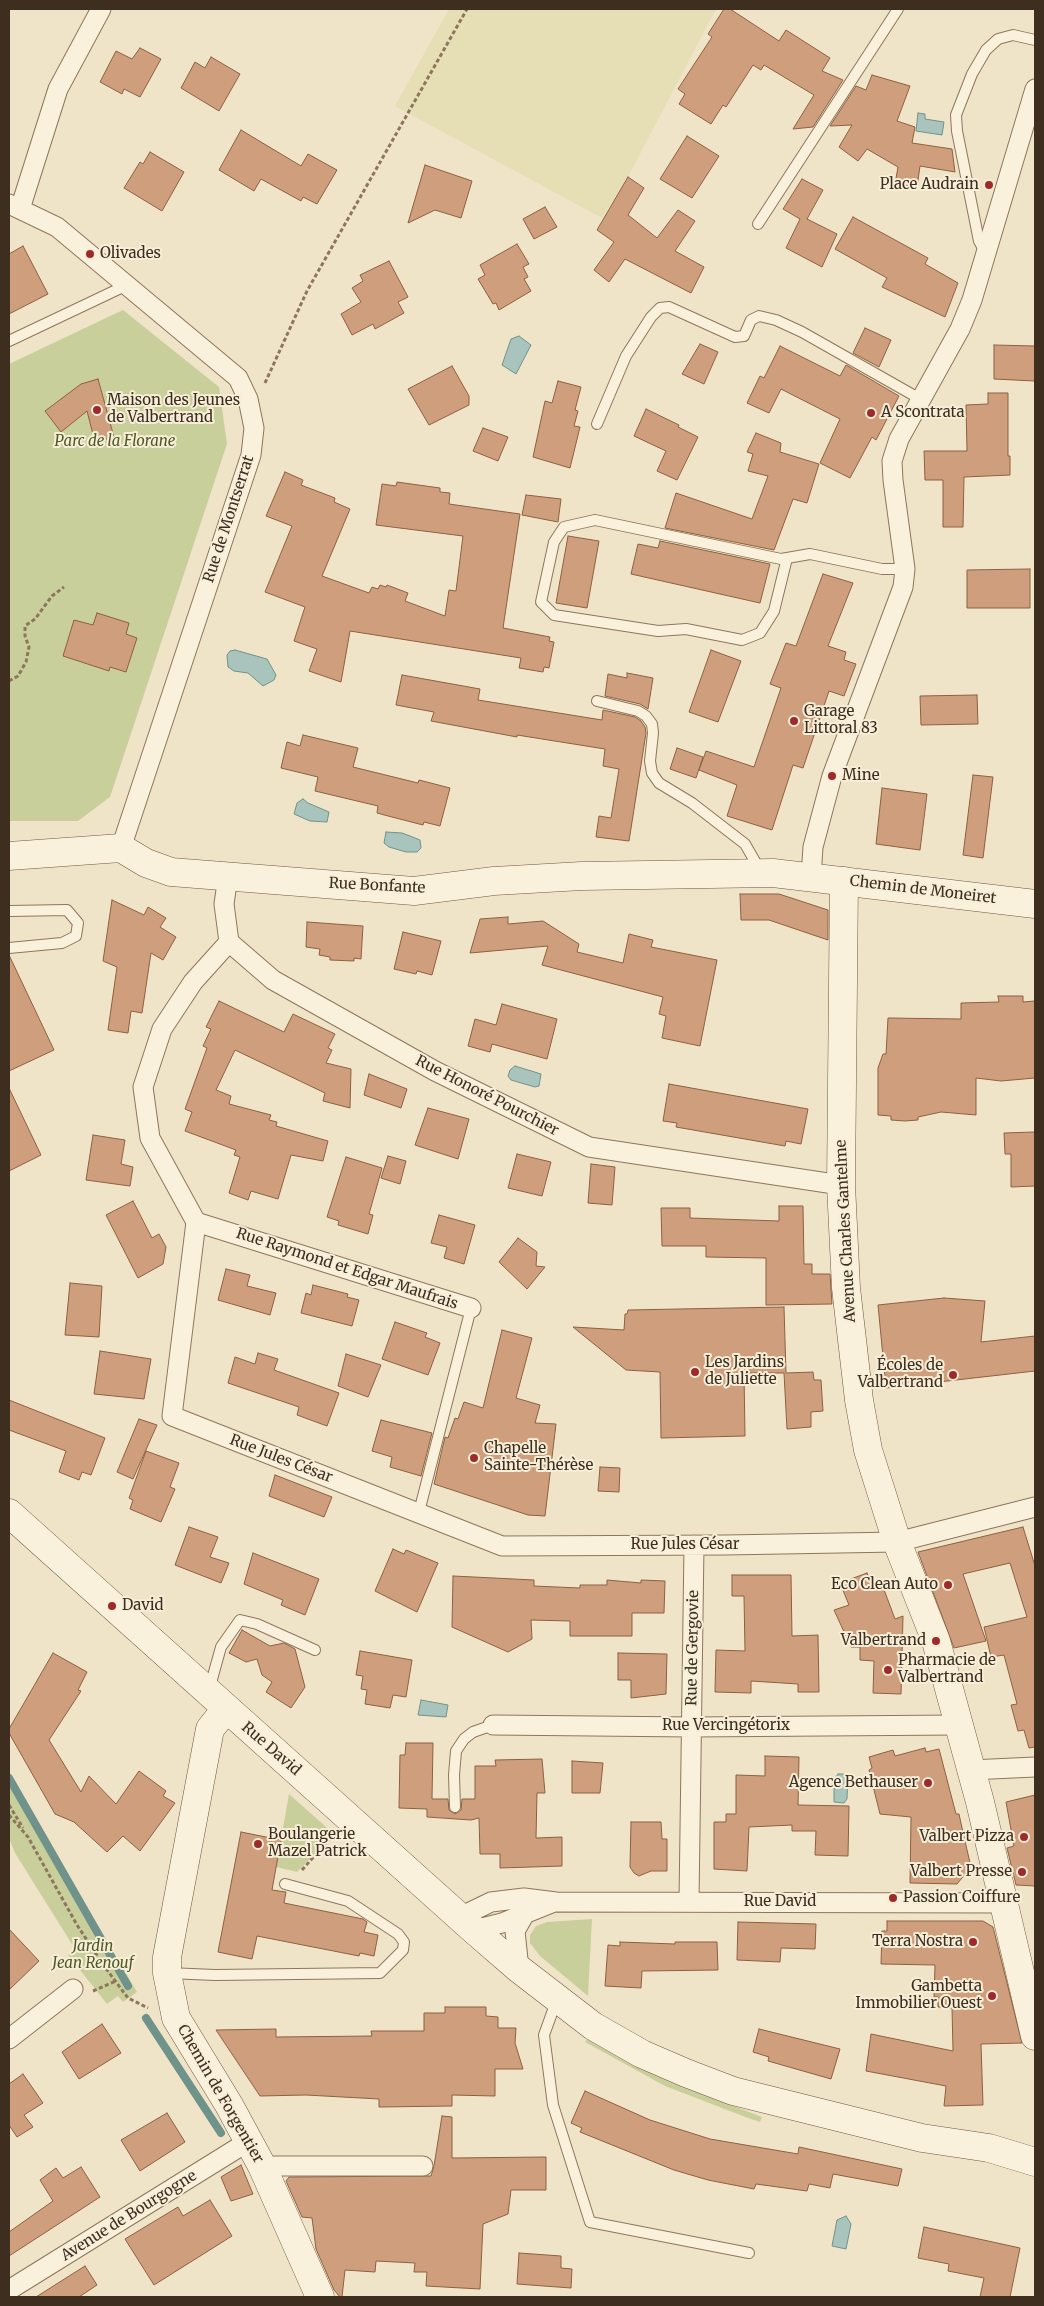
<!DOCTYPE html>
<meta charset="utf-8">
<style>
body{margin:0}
#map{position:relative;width:1044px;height:2306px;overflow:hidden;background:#f0e4c8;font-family:Merriweather,serif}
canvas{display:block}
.frame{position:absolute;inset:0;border:10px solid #3d2e20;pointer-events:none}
</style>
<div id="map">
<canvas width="1044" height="2306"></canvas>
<div class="frame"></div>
</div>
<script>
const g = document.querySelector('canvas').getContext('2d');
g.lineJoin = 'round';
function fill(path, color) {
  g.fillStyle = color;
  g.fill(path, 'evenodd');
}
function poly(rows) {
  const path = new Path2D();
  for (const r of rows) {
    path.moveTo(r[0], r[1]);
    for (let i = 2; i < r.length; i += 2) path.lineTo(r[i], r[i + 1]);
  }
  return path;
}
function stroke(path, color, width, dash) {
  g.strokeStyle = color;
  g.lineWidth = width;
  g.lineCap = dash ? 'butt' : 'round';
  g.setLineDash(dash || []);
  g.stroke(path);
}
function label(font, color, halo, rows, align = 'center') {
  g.font = font + ' Merriweather,serif';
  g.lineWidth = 4;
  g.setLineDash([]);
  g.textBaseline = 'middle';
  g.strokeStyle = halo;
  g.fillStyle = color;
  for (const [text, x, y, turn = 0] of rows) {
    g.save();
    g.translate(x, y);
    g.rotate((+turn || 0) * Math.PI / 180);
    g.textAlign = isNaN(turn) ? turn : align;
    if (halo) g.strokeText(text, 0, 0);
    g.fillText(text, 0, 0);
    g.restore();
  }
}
const farmland = poly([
 [449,9,716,9,628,177,602,218,395,106]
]);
const green = poly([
 [123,310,219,387,227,444,110,797,78,821,9,821,9,364],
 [9,1774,137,1992,123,2002,118,1996,107,2004,68,1955,75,1949,15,1853,9,1838],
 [289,1794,334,1834,297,1872,276,1867],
 [592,1919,588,1996,540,1956,530,1943,530,1935,536,1926,547,1922],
 [588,2037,667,2080,762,2117,760,2122,748,2118,665,2086,585,2042]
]);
const water = poly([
 [918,113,925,114,925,119,944,122,942,135,916,131,918,113],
 [519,336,531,345,516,374,502,365,511,339,519,336],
 [235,650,267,659,276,675,274,680,263,686,248,673,234,671,228,667,227,655,230,651,235,650],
 [303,799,308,803,329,812,327,822,310,821,294,814,297,803,303,799],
 [386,832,402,833,410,836,420,840,421,848,417,852,406,852,389,847,384,843,386,832],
 [515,1066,541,1074,539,1086,535,1087,511,1080,508,1076,510,1070,515,1066],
 [421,1700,448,1705,446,1717,418,1715,421,1700],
 [838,1774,848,1774,847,1799,844,1803,834,1802,834,1780,838,1774],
 [846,2216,851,2224,846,2249,832,2246,837,2220,846,2216]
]);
const stream = poly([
 [9,1778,128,1986],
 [146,2018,221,2133]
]);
const building = poly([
 [724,9,730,9,779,41,786,30,830,58,822,71,843,80,813,127,793,129,814,95,764,65,761,70,753,65,726,107,723,105,711,124,679,104,685,94,678,89,712,37,708,34,724,9],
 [140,48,161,59,140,97,124,89,122,94,100,82,116,51,132,59,140,48],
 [211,57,240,74,219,111,181,88,195,62,205,68,211,57],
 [872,75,910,86,897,121,915,127,912,143,952,149,955,172,920,166,917,187,895,184,898,167,867,149,858,161,839,147,852,125,830,126,856,86,866,90,872,75],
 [241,130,301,166,308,154,337,170,317,204,303,197,301,201,261,179,254,191,219,170,241,130],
 [687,136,719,156,692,198,660,179,687,136],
 [150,152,184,172,162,211,124,188,140,162,143,164,150,152],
 [425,165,472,181,461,218,435,210,408,223,425,165],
 [628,177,644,188,628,215,657,238,678,210,695,221,675,251,704,267,691,293,625,259,609,282,594,270,614,242,597,230,628,177],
 [802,179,823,190,807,219,837,234,822,267,786,248,800,219,783,209,802,179],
 [545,207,557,227,534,239,523,219,545,207],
 [853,217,928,258,925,264,958,283,945,317,882,287,887,278,835,249,853,217],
 [517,244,529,264,523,267,528,277,524,279,531,291,499,310,496,303,493,304,478,279,485,275,480,265,517,244],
 [23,246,48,294,9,314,9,254,23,246],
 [389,261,408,297,398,302,404,313,375,329,373,324,352,335,341,314,361,302,352,288,363,281,360,275,389,261],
 [865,328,891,340,879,367,853,353,865,328],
 [700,344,718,352,704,384,682,374,700,344],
 [994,345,1035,346,1035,381,994,379,994,345],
 [780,346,840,376,846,365,899,396,876,440,872,437,850,478,820,463,840,419,781,389,769,413,747,403,760,376,764,378,780,346],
 [452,366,469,396,469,405,429,425,408,389,452,366],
 [98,379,114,437,95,442,87,411,61,432,45,411,81,384,98,379],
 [558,381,581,387,575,410,578,411,574,426,580,427,570,468,533,457,545,401,552,403,558,381],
 [988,393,1008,393,1008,456,1010,456,1010,475,964,477,963,527,943,527,943,480,925,480,924,451,967,451,966,405,988,404,988,393],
 [646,409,679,425,678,427,698,437,677,480,657,471,666,451,634,436,646,409],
 [483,428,508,437,498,461,473,451,483,428],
 [756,433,781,443,780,452,819,464,807,503,793,499,774,550,665,528,676,493,752,519,768,476,748,471,753,454,747,452,756,433],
 [285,472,303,480,301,485,335,498,334,502,350,509,322,576,369,593,372,587,378,589,380,585,386,587,387,585,408,593,405,601,445,616,449,590,456,591,463,536,376,525,382,484,396,486,397,482,440,488,440,492,450,493,449,504,520,514,503,628,550,637,549,641,554,642,549,668,544,667,543,672,519,668,521,658,350,631,341,682,309,671,317,649,294,641,305,607,265,592,292,526,266,516,285,472],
 [526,495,561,499,558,522,522,515,526,495],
 [568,536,599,541,587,608,556,603,568,536],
 [660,541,770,564,760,603,631,574,638,544,658,548,660,541],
 [1030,569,1030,608,967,608,967,570,1030,569],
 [823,574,853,583,828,646,846,652,844,660,856,664,844,696,829,691,803,768,793,765,772,830,727,816,737,785,699,770,706,751,754,767,781,688,770,684,786,643,796,646,823,574],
 [97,613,129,623,126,634,137,638,126,672,110,667,109,671,63,656,74,620,93,625,97,613],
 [711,650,741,661,718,722,689,712,711,650],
 [627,673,653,678,648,709,640,704,605,696,608,674,627,678,627,673],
 [402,675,480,689,478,700,602,720,603,710,635,717,641,721,645,727,646,733,629,841,596,837,599,816,611,818,619,769,603,766,605,749,517,735,517,737,431,721,434,712,396,705,402,675],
 [977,695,978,724,921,725,920,696,977,695],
 [303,735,358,748,353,767,418,783,419,780,450,788,440,826,424,822,423,825,392,817,377,813,378,806,315,791,318,777,281,768,287,742,300,746,303,735],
 [677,748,703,757,696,778,670,769,677,748],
 [973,775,993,777,983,858,963,855,973,775],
 [882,788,927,794,920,850,876,844,882,788],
 [740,894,779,894,828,910,828,940,769,920,741,920,740,894],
 [112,900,144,915,148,907,166,918,160,927,176,937,163,960,151,953,142,1013,131,1011,128,1033,108,1030,117,967,103,961,112,900],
 [508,917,508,924,543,921,579,944,577,952,623,963,629,934,653,940,651,947,717,960,700,1046,662,1038,666,1016,659,1014,663,997,542,965,548,946,470,953,480,919,508,917],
 [307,922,363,926,361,959,354,958,354,961,330,960,330,957,319,955,320,949,306,947,307,922],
 [403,932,441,941,432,975,417,971,416,974,394,969,403,932],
 [9,955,54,1050,9,1071,9,955],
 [998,996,1023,996,1023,1002,1035,1001,1035,1078,1001,1081,976,1078,976,1115,941,1112,918,1117,918,1120,905,1121,891,1120,891,1116,878,1115,878,1068,883,1054,886,1054,888,1018,961,1019,961,1003,999,1002,998,996],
 [219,1001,284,1032,293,1014,335,1034,328,1048,332,1050,326,1063,351,1069,350,1108,323,1101,325,1093,235,1050,216,1090,231,1096,229,1104,271,1115,269,1120,277,1122,276,1126,328,1141,323,1161,291,1155,278,1199,251,1191,248,1200,229,1193,240,1157,234,1155,236,1150,185,1131,192,1112,185,1109,207,1048,203,1046,211,1029,206,1027,219,1001],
 [502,1004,557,1019,547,1059,492,1044,490,1052,468,1046,475,1019,496,1025,502,1004],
 [369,1074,407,1089,401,1108,364,1095,369,1074],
 [669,1084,808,1109,801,1144,786,1141,785,1146,676,1127,677,1123,663,1121,669,1084],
 [9,1088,41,1155,9,1171,9,1088],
 [428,1108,469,1119,458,1159,415,1145,428,1108],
 [1035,1132,1035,1186,1011,1187,1011,1154,1005,1154,1004,1133,1035,1132],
 [93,1135,125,1140,121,1164,133,1167,130,1186,86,1180,93,1135],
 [517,1154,551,1162,542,1196,508,1188,517,1154],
 [388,1156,406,1161,400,1184,381,1178,388,1156],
 [346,1157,382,1168,369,1214,373,1215,368,1234,338,1225,339,1221,327,1217,346,1157],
 [591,1164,615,1167,612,1205,588,1203,591,1164],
 [133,1201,152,1238,159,1234,166,1247,163,1264,138,1278,106,1215,133,1201],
 [779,1206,803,1206,804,1264,812,1264,812,1274,830,1274,832,1304,766,1305,766,1258,706,1257,706,1246,662,1246,661,1208,690,1208,690,1218,779,1221,779,1206],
 [439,1215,475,1225,464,1264,444,1258,447,1247,431,1243,439,1215],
 [518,1238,537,1252,536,1266,545,1267,527,1289,499,1262,518,1238],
 [226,1269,250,1275,247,1286,276,1293,270,1315,218,1300,226,1269],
 [70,1283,102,1286,99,1337,65,1335,70,1283],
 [313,1285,348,1294,347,1297,359,1300,352,1326,301,1313,306,1293,311,1295,313,1285],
 [944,1298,985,1301,981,1342,1035,1336,1035,1371,886,1388,878,1305,944,1298],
 [784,1307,786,1373,813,1372,814,1380,821,1380,823,1411,811,1412,811,1427,787,1429,784,1373,744,1373,745,1436,661,1438,660,1372,626,1370,573,1327,624,1330,625,1314,627,1314,628,1310,784,1307],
 [395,1322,427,1333,425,1337,440,1343,428,1375,382,1359,395,1322],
 [502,1330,532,1338,516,1398,540,1405,535,1423,556,1424,545,1516,528,1515,434,1484,445,1437,448,1438,455,1418,458,1419,464,1402,483,1408,502,1330],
 [100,1351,151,1359,144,1399,94,1394,100,1351],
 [258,1353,278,1359,274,1370,339,1393,327,1426,297,1415,299,1407,228,1383,235,1357,255,1364,258,1353],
 [346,1354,381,1365,368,1397,338,1386,346,1354],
 [9,1400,105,1438,91,1475,82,1472,79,1480,59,1472,66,1451,9,1430,9,1400],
 [139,1419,157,1425,133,1479,117,1472,139,1419],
 [381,1420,432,1433,421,1476,390,1467,392,1457,372,1451,381,1420],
 [146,1451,179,1463,170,1487,175,1489,161,1522,130,1509,133,1500,129,1498,146,1451],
 [600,1467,620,1468,619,1492,598,1491,600,1467],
 [275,1475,332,1497,324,1517,269,1496,275,1475],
 [189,1527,218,1537,210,1557,229,1563,221,1583,175,1565,189,1527],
 [1023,1527,1035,1566,1035,1747,1029,1748,1024,1730,1018,1731,1011,1705,1017,1704,1004,1655,991,1657,984,1627,1027,1617,1010,1563,963,1574,986,1641,954,1648,918,1552,1023,1527],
 [393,1549,404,1554,406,1550,438,1563,417,1612,375,1591,393,1549],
 [253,1553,319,1579,305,1615,281,1605,283,1600,244,1584,253,1553],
 [867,1573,874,1590,883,1587,895,1619,903,1616,901,1694,873,1693,874,1661,860,1660,860,1647,851,1647,834,1610,849,1605,840,1583,867,1573],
 [732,1575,791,1575,792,1636,818,1635,819,1692,798,1692,798,1684,751,1681,751,1693,715,1692,716,1650,745,1651,744,1596,732,1596,732,1575],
 [453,1576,534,1580,534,1586,580,1588,580,1585,607,1585,607,1580,641,1583,641,1580,665,1581,664,1613,632,1613,632,1636,570,1636,570,1621,531,1620,532,1639,508,1652,452,1627,453,1576],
 [242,1630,270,1646,284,1643,295,1649,305,1687,291,1708,266,1692,272,1682,262,1675,257,1659,246,1662,229,1653,242,1630],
 [360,1651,412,1660,406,1697,393,1695,390,1708,365,1704,367,1690,361,1689,363,1676,356,1675,360,1651],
 [53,1653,87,1672,78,1690,81,1691,49,1740,81,1792,89,1776,116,1804,139,1771,166,1791,163,1796,175,1803,140,1851,123,1836,107,1852,74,1822,55,1814,9,1733,9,1729,53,1653],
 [618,1653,667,1654,666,1694,631,1698,631,1680,618,1680,618,1653],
 [406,1743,433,1743,432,1799,448,1799,449,1810,455,1814,461,1810,462,1799,475,1799,475,1766,496,1766,495,1760,542,1759,545,1793,537,1793,536,1838,562,1837,562,1866,500,1868,500,1854,480,1854,479,1818,471,1820,427,1817,427,1809,399,1808,400,1755,405,1755,406,1743],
 [925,1748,926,1752,939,1749,956,1814,959,1814,964,1837,971,1867,957,1884,910,1883,911,1817,880,1814,869,1770,872,1768,869,1757,893,1750,895,1756,925,1748],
 [765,1756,799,1757,798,1805,849,1806,848,1856,815,1855,816,1831,792,1831,792,1825,749,1827,747,1871,714,1869,714,1822,726,1822,726,1814,736,1814,736,1775,765,1776,765,1756],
 [572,1761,603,1763,600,1793,572,1793,572,1761],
 [1035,1795,1035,1886,1016,1885,1007,1848,1014,1846,1006,1802,1035,1795],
 [631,1822,661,1822,662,1839,667,1839,667,1871,651,1871,639,1876,634,1873,630,1867,631,1822],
 [241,1832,281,1840,272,1890,286,1892,284,1903,363,1919,367,1922,364,1932,378,1935,374,1956,360,1953,359,1956,257,1936,252,1959,218,1952,241,1832],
 [887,1921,983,1921,993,1927,1022,2043,981,2044,983,2105,944,2106,946,2086,866,2071,871,2034,953,2051,952,2008,938,2007,938,1997,934,1997,935,1965,881,1964,882,1931,887,1931,887,1921],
 [738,1922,816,1924,815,1949,781,1948,780,1962,737,1960,738,1922],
 [9,1929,39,1961,9,1990,9,1929],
 [620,1942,675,1944,675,1942,717,1942,718,1970,642,1971,641,1988,605,1986,608,1945,620,1946,620,1942],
 [445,2007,486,2007,486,2016,498,2017,498,2028,516,2028,515,2043,523,2069,495,2069,495,2096,452,2095,452,2106,379,2107,379,2099,306,2095,260,2096,216,2030,276,2029,276,2037,372,2036,371,2031,424,2031,424,2013,445,2013,445,2007],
 [102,2024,121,2053,79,2079,62,2052,102,2024],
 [759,2029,840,2049,831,2079,768,2061,769,2057,753,2052,759,2029],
 [23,2074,43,2103,24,2115,33,2127,17,2137,9,2125,9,2084,23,2074],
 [585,2091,650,2120,710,2139,798,2154,799,2147,902,2169,898,2186,833,2174,830,2188,809,2184,807,2191,756,2184,754,2189,708,2180,674,2170,580,2132,582,2128,571,2123,585,2091],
 [167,2113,185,2142,140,2171,121,2140,167,2113],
 [442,2116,452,2117,452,2158,546,2157,546,2190,511,2190,508,2214,483,2224,480,2289,426,2286,427,2272,414,2272,415,2263,376,2261,375,2272,345,2270,342,2297,340,2297,334,2290,316,2249,312,2218,302,2217,286,2181,289,2177,431,2176,434,2166,442,2116],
 [241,2165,253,2194,231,2201,221,2177,241,2165],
 [81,2167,100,2197,9,2256,9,2232,53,2201,40,2180,56,2168,63,2178,81,2167],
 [210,2200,232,2236,154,2285,125,2239,178,2207,183,2216,210,2200],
 [924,2227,1020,2248,1010,2297,980,2297,984,2278,948,2271,949,2264,918,2258,924,2227],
 [519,2253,561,2256,561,2268,572,2269,571,2288,517,2284,519,2253],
 [85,2266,97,2285,79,2297,36,2297,85,2266]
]);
const path = poly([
 [265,383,307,291,467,9],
 [9,681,18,676,26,662,29,647,25,636,25,626,35,619,52,596,64,587],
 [9,1805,23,1828],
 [9,1815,28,1837,77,1925,104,1966,128,1998,148,2008],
 [302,1870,332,1836],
 [93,1991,116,1981]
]);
const lane = poly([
 [758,224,898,9],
 [986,254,979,241,957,131,956,115,972,74,986,50,998,39,1013,35,1035,40],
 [9,341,127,285],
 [597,424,626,356,651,317,660,308,669,307,735,337,744,336,751,320,759,316,776,320,802,332,922,400],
 [787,558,774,611,760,633,742,640,686,629,658,631,554,615,541,602,554,542,564,527,595,520,781,559,787,558,810,554,882,569,905,569],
 [597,701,638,711,646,716,652,724,653,733,650,761,652,773,659,783,692,803,745,844,760,870],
 [9,911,67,910,78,923,76,936,62,943,9,948],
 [419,1512,471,1308],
 [209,1690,221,1647,240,1620,257,1624,315,1650],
 [455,1807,454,1775,456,1751,464,1739,473,1732,493,1725],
 [168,1973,215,1975,380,1973,403,1950,404,1942,398,1934,348,1901,285,1884],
 [557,1999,544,2035,553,2105,590,2222,749,2253]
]);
const street = poly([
 [9,204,57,227,238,378,248,399,254,428,251,455,121,848],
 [20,209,58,89,101,9],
 [228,876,224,904,229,942,273,980,435,1071,589,1147,841,1185],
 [811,877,813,847,832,776,903,587,905,569,893,480,892,461,899,439,960,329,972,300,1035,89],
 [229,942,193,982,162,1029,143,1087,150,1138,196,1222,172,1416,502,1546,725,1545,897,1542,1035,1507],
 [196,1222,471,1308],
 [493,1725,692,1727,958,1725],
 [970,1770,1035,1767],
 [689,1901,694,1545],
 [460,1917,491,1902,524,1898,556,1902,1004,1903],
 [474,1930,502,1923,554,1902],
 [519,1969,515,1931,524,1915],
 [9,2039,73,1989],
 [262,2166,423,2166],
 [9,2290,249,2141]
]);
const secondary = poly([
 [9,856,121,848,146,863,171,872,414,891,494,881,582,876,773,873,1035,904],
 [844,881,841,1185,846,1288,859,1400,868,1450,897,1542,936,1641,980,1802,1035,2036],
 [9,1513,474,1930,519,1969,593,2026,642,2054,686,2073,733,2091,922,2138,989,2148,1035,2162],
 [226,1709,210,1729,167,1957,167,1973,176,2018,229,2105,262,2166,320,2297]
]);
const markers = [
 [989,185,5,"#9e2a2b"],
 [90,254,5,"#9e2a2b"],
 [97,410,5,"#9e2a2b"],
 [871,413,5,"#9e2a2b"],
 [794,721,5,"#9e2a2b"],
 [832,776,5,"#9e2a2b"],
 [695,1372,5,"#9e2a2b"],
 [953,1375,5,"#9e2a2b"],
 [474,1458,5,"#9e2a2b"],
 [948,1585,5,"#9e2a2b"],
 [112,1606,5,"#9e2a2b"],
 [936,1641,5,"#9e2a2b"],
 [888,1670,5,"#9e2a2b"],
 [928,1783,5,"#9e2a2b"],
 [1024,1837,5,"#9e2a2b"],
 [258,1844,5,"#9e2a2b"],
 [1022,1872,5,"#9e2a2b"],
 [893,1898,5,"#9e2a2b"],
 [973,1942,5,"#9e2a2b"],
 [992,1996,5,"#9e2a2b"]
];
const poiNames = [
 ["Place Audrain",979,185,"right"],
 ["Olivades",100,254],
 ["Maison des Jeunes",107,401],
 ["de Valbertrand",107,418],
 ["A Scontrata",881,413],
 ["Garage",804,712],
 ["Littoral 83",804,729],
 ["Mine",842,776],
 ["Les Jardins",705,1363],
 ["de Juliette",705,1380],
 ["Écoles de",943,1366,"right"],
 ["Valbertrand",943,1383,"right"],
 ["Chapelle",484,1449],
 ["Sainte-Thérèse",484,1466],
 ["Eco Clean Auto",938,1585,"right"],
 ["David",122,1606],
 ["Valbertrand",926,1641,"right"],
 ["Pharmacie de",898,1661],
 ["Valbertrand",898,1678],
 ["Agence Bethauser",918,1783,"right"],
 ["Boulangerie",268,1835],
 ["Mazel Patrick",268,1852],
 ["Valbert Pizza",1014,1837,"right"],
 ["Valbert Presse",1012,1872,"right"],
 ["Passion Coiffure",903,1898],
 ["Terra Nostra",963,1942,"right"],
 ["Gambetta",982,1987,"right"],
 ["Immobilier Ouest",982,2004,"right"]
];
const parkNames = [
 ["Parc de la Florane",115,442],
 ["Jardin",93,1947],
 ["Jean Renouf",93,1964]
];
const streetNames = [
 ["Rue de Montserrat",229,519,-72],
 ["Rue Bonfante",377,886,3],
 ["Chemin de Moneiret",923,890,7],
 ["Rue Honoré Pourchier",487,1096,27],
 ["Avenue Charles Gantelme",846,1231,-93],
 ["Rue Raymond et Edgar Maufrais",347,1269,18],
 ["Rue Jules César",281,1459,21],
 ["Rue Jules César",685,1545],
 ["Rue de Gergovie",693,1648,-89],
 ["Rue Vercingétorix",726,1726],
 ["Rue David",271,1749,41],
 ["Rue David",780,1902],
 ["Chemin de Forgentier",220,2094,60],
 ["Avenue de Bourgogne",129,2216,-32]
];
fill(farmland, '#e6deb5');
fill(green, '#c9cf9b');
fill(water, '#a9c4bc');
stroke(water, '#6f938a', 1);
stroke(stream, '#6f938a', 8);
fill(building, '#cf9f7d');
stroke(building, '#8d5f41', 1);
stroke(lane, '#8d765c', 12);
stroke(street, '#8d765c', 21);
stroke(secondary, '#6f573f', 29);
stroke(path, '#8d765c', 3, [4, 2.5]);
stroke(lane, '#faf1dc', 10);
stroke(street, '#faf1dc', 19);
stroke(secondary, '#faf1dc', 28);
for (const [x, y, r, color] of markers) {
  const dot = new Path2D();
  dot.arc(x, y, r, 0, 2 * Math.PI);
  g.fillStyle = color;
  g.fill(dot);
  stroke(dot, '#f7eed8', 2);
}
label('15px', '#3d2e20', '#f7eed8', poiNames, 'left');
label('italic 15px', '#4d5a26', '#f7eed8', parkNames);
label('15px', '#3d2e20', '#f7eed8', streetNames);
</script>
